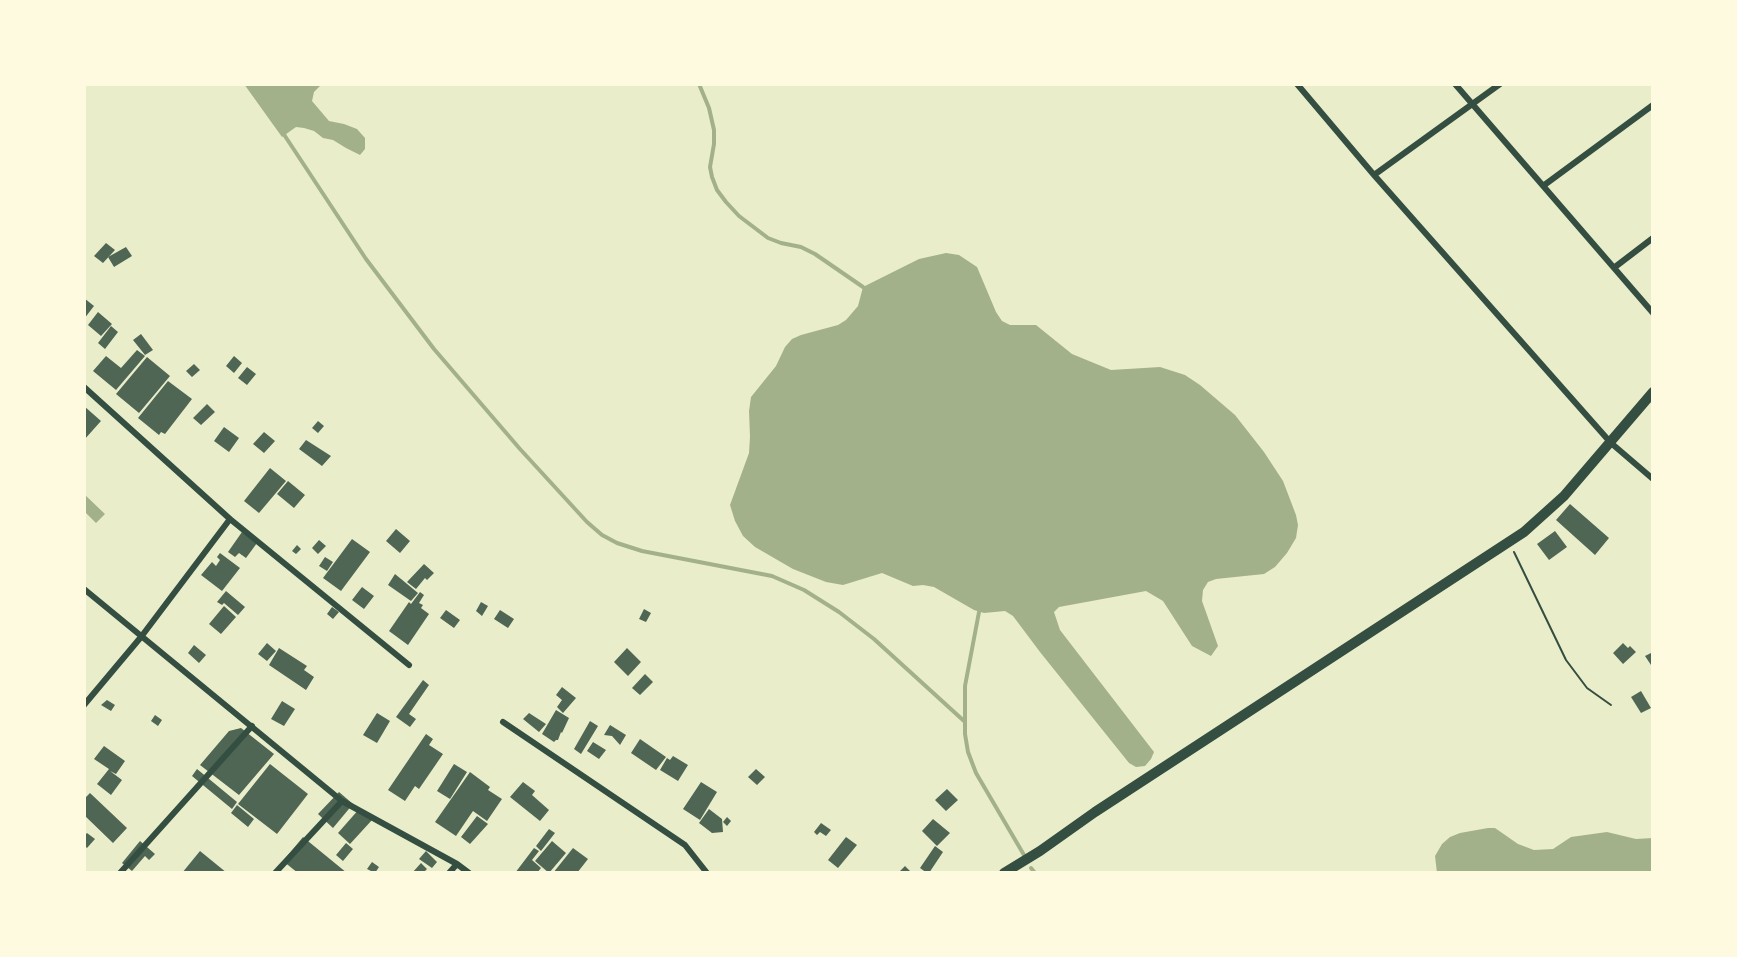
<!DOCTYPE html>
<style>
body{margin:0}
#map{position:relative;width:1737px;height:957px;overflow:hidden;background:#e9edc9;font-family:Raleway,sans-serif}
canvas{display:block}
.frame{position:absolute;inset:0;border:86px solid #fefae0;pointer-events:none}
</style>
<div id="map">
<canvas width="1737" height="957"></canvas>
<div class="frame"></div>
</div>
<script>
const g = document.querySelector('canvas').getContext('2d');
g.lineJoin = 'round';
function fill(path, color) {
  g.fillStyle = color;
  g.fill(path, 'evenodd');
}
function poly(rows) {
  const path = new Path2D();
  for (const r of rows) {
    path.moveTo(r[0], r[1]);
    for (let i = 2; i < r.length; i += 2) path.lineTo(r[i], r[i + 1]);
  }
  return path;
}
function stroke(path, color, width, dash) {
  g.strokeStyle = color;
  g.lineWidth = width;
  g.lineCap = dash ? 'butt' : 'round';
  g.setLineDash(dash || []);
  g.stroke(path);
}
const water = poly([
 [244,84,322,84,314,92,312,101,329,121,344,124,357,129,365,138,365,149,360,155,346,148,333,140,323,138,314,131,304,128,296,127,282,137],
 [946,253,959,255,977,267,996,312,1002,321,1010,325,1036,325,1072,354,1111,370,1160,367,1185,375,1200,385,1235,415,1264,452,1283,481,1296,515,1298,525,1296,538,1287,553,1275,567,1264,574,1216,579,1208,582,1203,590,1202,601,1218,646,1211,656,1192,646,1163,601,1146,591,1059,607,1054,612,1060,630,1154,752,1151,759,1145,766,1136,767,1129,763,1040,652,1013,616,1005,611,984,613,974,610,934,587,923,585,913,586,882,573,843,585,826,582,793,569,755,547,743,536,735,521,730,505,749,453,750,437,749,411,751,397,776,366,785,347,792,339,801,335,838,325,846,320,858,306,863,287,919,259],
 [84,494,105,514,96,523,84,511],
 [1488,828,1495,828,1518,844,1534,850,1553,849,1571,837,1607,832,1636,839,1653,838,1653,873,1437,873,1435,856,1442,844,1450,837,1460,833]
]);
const stream = poly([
 [699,84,709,108,714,130,714,144,710,167,712,177,717,190,726,202,739,216,768,238,781,243,801,247,815,254,863,287],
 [283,133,366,259,434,349,520,449,587,522,602,535,617,543,642,551,772,576,804,590,839,612,874,639,964,721],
 [979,612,965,686,965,734,968,752,976,773,1024,855],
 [1031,868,1035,873]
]);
const building = poly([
 [106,243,115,250,103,263,94,256],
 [126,247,132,256,114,267,108,257],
 [84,298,94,306,84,319],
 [98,312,112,324,101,336,88,325],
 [111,326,118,332,105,349,98,343],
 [141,334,153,350,145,355,133,340],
 [137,350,145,356,116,390,93,371,106,356,121,368],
 [234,356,242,363,234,373,226,366],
 [147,357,170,376,139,413,116,394],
 [194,364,200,370,192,377,186,371],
 [247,367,256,374,247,385,238,378],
 [168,381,192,399,165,434,161,432,159,435,138,418],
 [207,404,215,412,201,425,193,418],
 [84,406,101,421,84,440],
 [318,421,324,426,318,433,312,428],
 [224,427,239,438,229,452,214,441],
 [264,432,275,441,264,453,253,444],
 [306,440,331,456,322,466,299,449],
 [270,468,286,481,259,513,244,501],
 [288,481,305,495,294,508,277,494],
 [1570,504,1609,538,1595,555,1556,520],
 [396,529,410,541,400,553,386,541],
 [1555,531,1567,547,1549,560,1537,544],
 [242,532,257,543,246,558,239,553,235,557,228,552],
 [352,539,370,552,341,591,323,578],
 [319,540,326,546,318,554,312,548],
 [297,545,301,549,296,554,292,551],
 [220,553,240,568,222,591,201,575,212,562,216,566,220,560,217,557],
 [325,557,333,562,327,571,319,566],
 [424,564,434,573,427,580,425,578,416,589,407,582],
 [395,574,418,593,411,601,388,585],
 [362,587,374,596,364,609,352,600],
 [226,591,245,607,238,615,224,603,222,605,217,602],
 [420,592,424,595,419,603,423,605,421,608,429,614,408,645,389,631,409,602,411,604],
 [481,602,488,606,482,616,476,611],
 [224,606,236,617,221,634,209,624],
 [332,607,339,612,333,619,327,614],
 [644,609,651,613,646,622,639,619],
 [446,610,460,620,454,628,440,618],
 [500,610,514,619,508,628,494,619],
 [267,643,276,651,267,661,258,654],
 [1623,643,1628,648,1630,646,1636,652,1623,664,1613,653],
 [194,645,206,655,199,663,188,653],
 [279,648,307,666,304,670,314,677,306,690,269,665],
 [627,648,641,662,628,676,614,662],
 [1653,652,1653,668,1645,656],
 [645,674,653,682,640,695,632,688],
 [423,680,429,685,409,714,416,719,410,727,396,717],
 [562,687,576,698,563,713,557,707,562,700,556,695],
 [1641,691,1651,708,1641,713,1631,697],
 [107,700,115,705,111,711,101,705],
 [282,701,295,709,284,726,271,719],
 [556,710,569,718,562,733,561,732,558,740,556,740,554,742,542,734],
 [377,713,390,721,377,743,363,735],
 [529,713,546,724,539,732,523,719],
 [155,715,162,720,158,726,151,721],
 [590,721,598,726,581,754,574,749],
 [610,725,626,735,620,745,612,736,604,735],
 [241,728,274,754,239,795,200,765,229,731],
 [426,734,433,739,429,745,443,754,419,789,415,786,405,801,388,790],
 [640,739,666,757,656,770,631,753],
 [593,742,606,750,599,759,587,751],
 [104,746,125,761,116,774,110,771,122,780,111,795,97,784,109,769,94,759],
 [673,756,688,765,678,781,660,770,667,758,670,760],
 [270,764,308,794,277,834,238,804],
 [454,764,467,772,450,799,437,791],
 [197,769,237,802,232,809,192,776],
 [756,769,765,777,757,785,748,777],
 [470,772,490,787,488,790,502,799,487,821,473,811,456,836,435,822],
 [523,782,535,791,532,795,549,810,540,821,510,797],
 [701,782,717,792,700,820,683,809],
 [947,789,958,800,946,811,935,800],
 [339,792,353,804,333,828,318,814],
 [90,793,127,828,113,843,84,815,84,799],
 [237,805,254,819,248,827,231,813],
 [360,808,372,820,350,844,338,833],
 [709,809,722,819,723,832,712,833,699,823],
 [477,816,488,824,470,844,461,837],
 [727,817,731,821,727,826,723,822],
 [933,819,950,833,937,846,922,831],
 [821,823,831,830,826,836,820,832,817,835,814,832],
 [549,829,555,833,541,851,536,846],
 [87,833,95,839,87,848,84,845,84,836],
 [303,837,347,873,298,873,283,861],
 [846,837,857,845,838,868,828,860],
 [140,841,155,854,149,860,145,856,132,871,122,863],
 [552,841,566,853,549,873,535,861],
 [346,843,353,849,343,861,336,855],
 [935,846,943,852,929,873,927,873,920,868],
 [534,848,539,851,532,860,541,868,537,873,515,873],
 [573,848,588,859,577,873,553,873],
 [200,851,227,873,182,873],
 [426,851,437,862,432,868,419,859],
 [372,862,379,867,375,873,367,869],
 [421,863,427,869,423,873,412,873],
 [905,866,912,873,902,873,900,871]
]);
const path = poly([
 [1514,552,1566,660,1587,688,1611,705]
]);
const minor = poly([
 [1297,84,1374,175,1611,443,1653,479],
 [1455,84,1653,313],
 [1374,175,1500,84],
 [1543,186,1653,105],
 [1615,267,1653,238],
 [84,387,230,519,409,665],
 [84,589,342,801,457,864,469,873],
 [84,705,141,637,230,519],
 [503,722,685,845,707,873],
 [120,873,252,726],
 [275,873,342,801],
 [449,873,457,864]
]);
const tertiary = poly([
 [1004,873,1040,851,1095,812,1524,532,1564,496,1653,392]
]);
fill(water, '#a3b18a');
stroke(stream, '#a3b18a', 4);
fill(building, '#4f6655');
stroke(path, '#344e41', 2);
stroke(minor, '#344e41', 6);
stroke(tertiary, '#344e41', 10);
</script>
